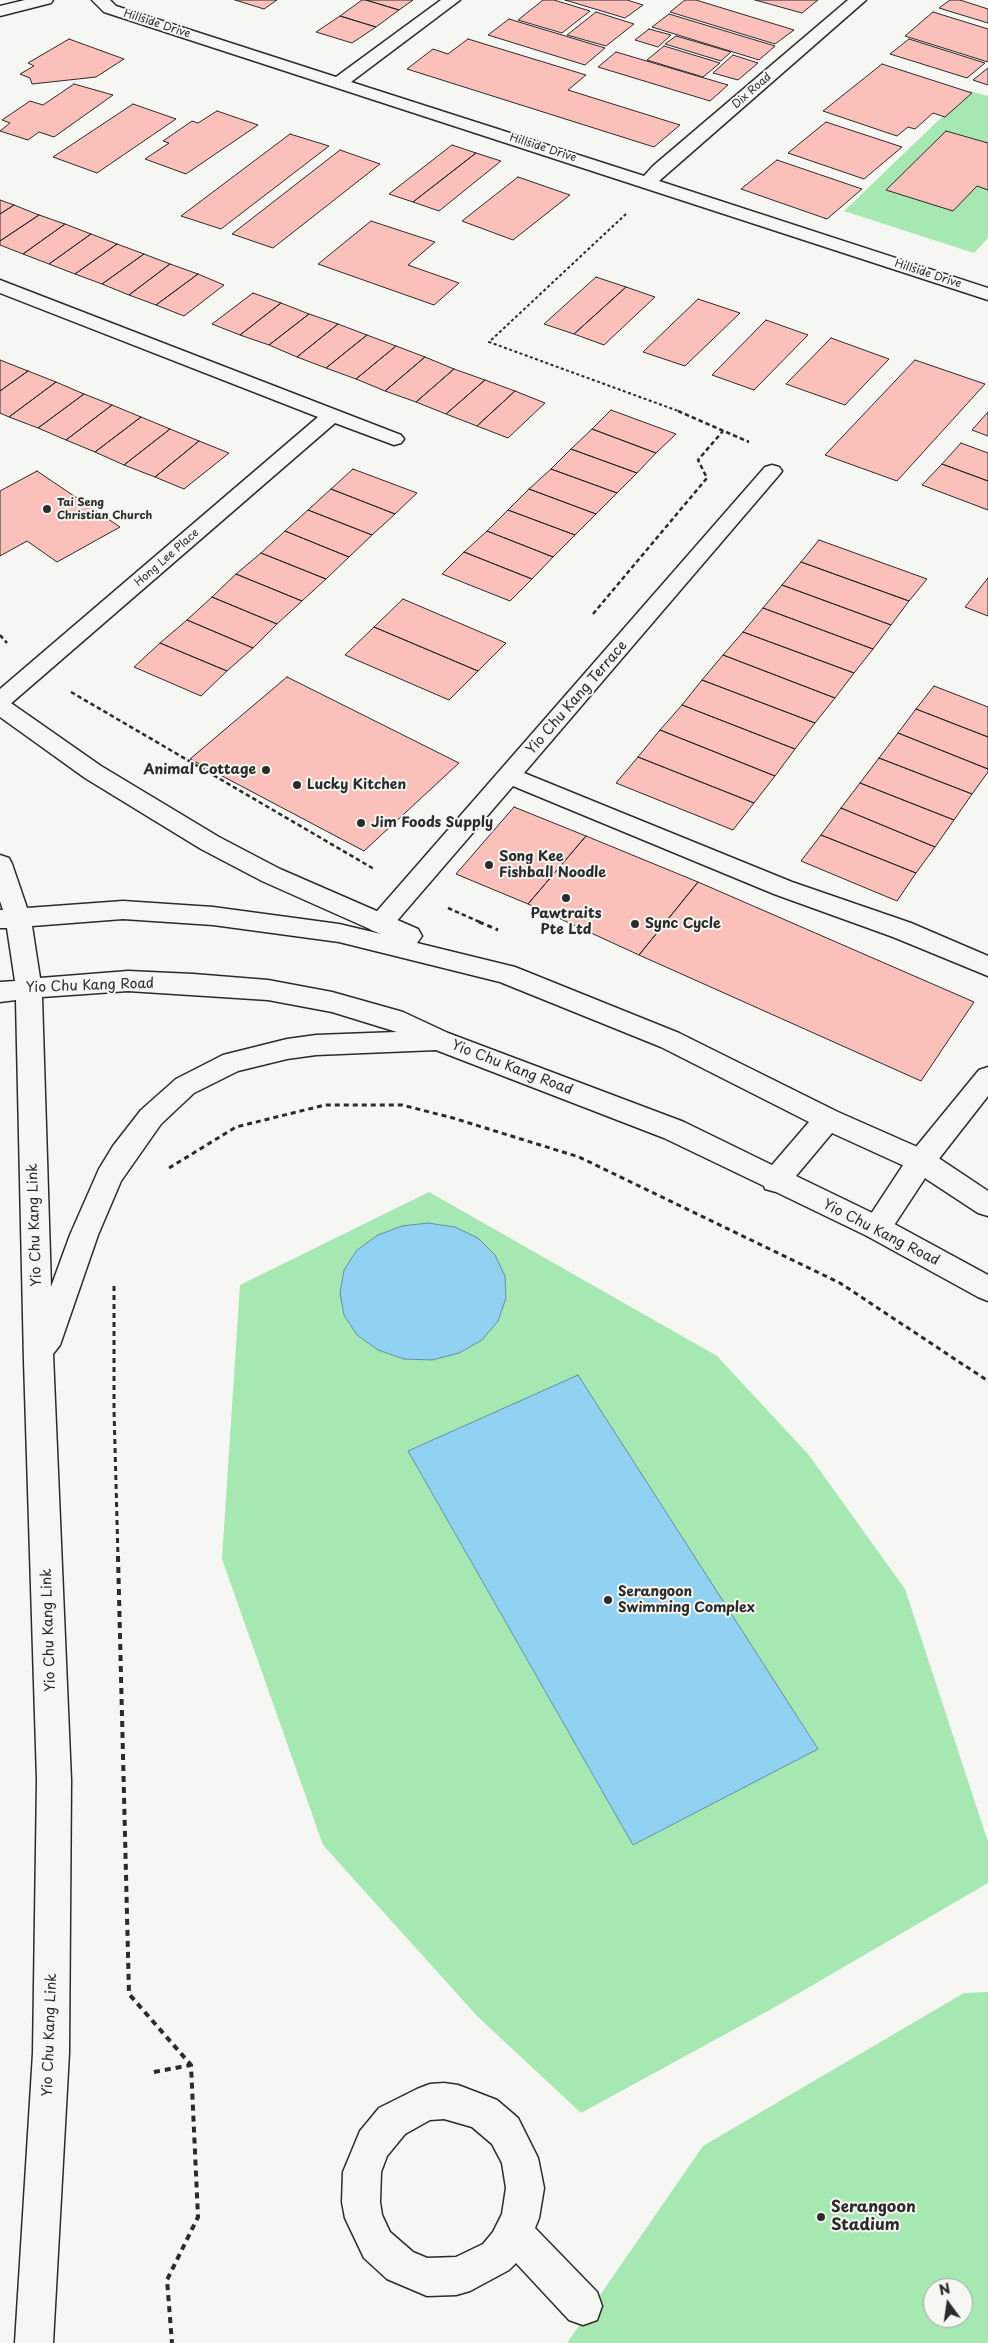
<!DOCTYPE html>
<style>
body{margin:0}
#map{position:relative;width:988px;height:2343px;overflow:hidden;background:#f6f6f2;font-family:"Playpen Sans",sans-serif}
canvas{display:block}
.north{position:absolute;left:923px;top:2278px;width:50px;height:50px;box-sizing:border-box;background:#f6f6f2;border:1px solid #a5a5a2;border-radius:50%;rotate:346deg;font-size:14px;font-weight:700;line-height:20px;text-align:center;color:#2b2b2b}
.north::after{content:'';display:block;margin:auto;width:18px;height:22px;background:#2b2b2b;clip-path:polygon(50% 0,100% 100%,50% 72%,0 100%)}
</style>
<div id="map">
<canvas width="988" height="2343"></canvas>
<div class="north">N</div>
</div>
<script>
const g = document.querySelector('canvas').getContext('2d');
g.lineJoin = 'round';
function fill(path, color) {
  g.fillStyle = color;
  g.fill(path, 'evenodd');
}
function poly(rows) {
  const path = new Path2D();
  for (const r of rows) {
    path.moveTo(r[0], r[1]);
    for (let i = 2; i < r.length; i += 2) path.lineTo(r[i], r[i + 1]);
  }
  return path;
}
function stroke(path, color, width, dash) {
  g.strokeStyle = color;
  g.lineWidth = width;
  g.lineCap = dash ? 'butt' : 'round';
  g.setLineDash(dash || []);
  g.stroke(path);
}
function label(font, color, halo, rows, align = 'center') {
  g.font = font + ' "Playpen Sans",sans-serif';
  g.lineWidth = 4;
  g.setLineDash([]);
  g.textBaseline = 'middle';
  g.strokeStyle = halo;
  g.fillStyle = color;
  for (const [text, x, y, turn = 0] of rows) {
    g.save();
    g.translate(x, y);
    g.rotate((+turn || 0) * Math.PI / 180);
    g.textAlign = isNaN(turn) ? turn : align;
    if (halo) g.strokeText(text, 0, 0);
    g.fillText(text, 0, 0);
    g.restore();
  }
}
const green = poly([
 [969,91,988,96,988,238,974,253,844,211],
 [429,1192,717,1356,808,1454,905,1589,988,1842,988,1883,775,2007,581,2113,478,2017,323,1845,222,1559,240,1285],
 [988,1992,988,2343,567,2343,703,2146,964,1993],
 [933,2288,963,2288,963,2318,933,2318]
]);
const water = poly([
 [428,1223,455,1227,478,1238,495,1255,505,1276,506,1298,498,1321,482,1340,459,1353,432,1360,404,1359,378,1350,357,1335,344,1315,340,1293,344,1270,357,1250,378,1235,402,1226,428,1223],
 [578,1375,818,1749,633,1845,408,1451,578,1375]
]);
const building = poly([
 [235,0,277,0,264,9,235,0],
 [362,0,366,0,399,10,376,27,340,16,362,0],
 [366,0,413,0,399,10,366,0],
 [543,0,554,0,590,11,562,33,518,20,543,0],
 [565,0,627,0,643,5,625,18,565,0],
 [685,0,696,0,794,30,775,44,670,12,685,0],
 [755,0,818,0,802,13,755,0],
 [950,0,960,0,988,9,988,23,939,8,950,0],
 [596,12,634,24,606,46,567,35,596,12],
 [933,12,988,29,988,62,905,36,933,12],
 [669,14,775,46,759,60,652,27,669,14],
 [340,16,376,27,352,43,316,32,340,16],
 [509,19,605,48,585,65,488,35,509,19],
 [649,29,671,35,658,47,635,40,649,29],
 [676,36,731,52,721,61,665,44,676,36],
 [69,39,124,59,96,77,32,84,30,78,20,74,34,66,28,63,69,39],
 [468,39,586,75,568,90,680,125,654,147,407,69,433,49,448,54,468,39],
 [909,39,985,63,967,78,890,54,909,39],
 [664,46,720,63,703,77,647,60,664,46],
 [616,52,728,85,710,101,598,67,616,52],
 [733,55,758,63,738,80,713,73,733,55],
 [882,64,972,93,945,117,933,113,915,129,908,127,897,136,823,111,882,64],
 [988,68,988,85,973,80,988,68],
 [74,84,113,95,54,137,39,132,28,140,0,131,10,123,2,120,30,101,43,105,74,84],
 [133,104,176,119,97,173,53,157,133,104],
 [217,111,258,125,186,174,145,159,169,143,163,141,192,121,198,123,217,111],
 [826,122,902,147,864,179,788,153,826,122],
 [946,131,988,143,988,190,977,186,953,211,886,190,946,131],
 [290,134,329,146,221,229,181,216,290,134],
 [452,145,476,153,413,202,389,194,452,145],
 [340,150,380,164,273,248,232,234,340,150],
 [476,153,501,161,439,211,413,202,476,153],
 [777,160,862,189,827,219,741,189,777,160],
 [518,177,570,195,513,240,462,221,518,177],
 [0,200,14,205,0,214,0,200],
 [14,205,39,215,0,241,0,214,14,205],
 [39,215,65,224,23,254,0,245,0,241,39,215],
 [371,221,435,242,408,265,459,283,434,305,318,264,371,221],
 [65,224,91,234,49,264,23,254,65,224],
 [91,234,117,244,75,274,49,264,91,234],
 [117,244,144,254,102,284,75,274,117,244],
 [144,254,170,264,129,295,102,284,144,254],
 [170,264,198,274,156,305,129,295,170,264],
 [198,274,224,285,184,316,156,305,198,274],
 [596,277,626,287,574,334,544,324,596,277],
 [626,287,655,297,604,345,574,334,626,287],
 [253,293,281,303,240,335,212,324,253,293],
 [698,299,740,313,685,366,643,352,698,299],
 [281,303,309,314,269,345,240,335,281,303],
 [309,314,338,324,297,357,269,345,309,314],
 [766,320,808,335,754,390,712,375,766,320],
 [338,324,367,335,326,368,297,357,338,324],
 [367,335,396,346,356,379,326,368,367,335],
 [831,338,889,359,845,405,786,384,831,338],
 [396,346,425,357,385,391,356,379,396,346],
 [425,357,454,369,416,402,385,391,425,357],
 [0,360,28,371,0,391,0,360],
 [915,360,985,384,897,481,825,455,915,360],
 [454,369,485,380,446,414,416,402,454,369],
 [28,371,56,382,9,417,0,413,0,391,28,371],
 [485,380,515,391,477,426,446,414,485,380],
 [56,382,84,394,38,428,9,417,56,382],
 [515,391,545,403,508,438,477,426,515,391],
 [84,394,112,405,66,440,38,428,84,394],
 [112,405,141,417,95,452,66,440,112,405],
 [611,410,676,434,656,453,592,429,611,410],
 [988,412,988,436,972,430,988,412],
 [141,417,170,429,124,465,95,452,141,417],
 [170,429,199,441,155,477,124,465,170,429],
 [592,429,656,453,637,473,571,449,592,429],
 [199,441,229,453,184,489,155,477,199,441],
 [961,443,988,453,988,481,942,464,961,443],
 [571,449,637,473,617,493,551,469,571,449],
 [942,464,988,481,988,510,922,485,942,464],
 [353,469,417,493,395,514,331,489,353,469],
 [551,469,617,493,596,514,529,489,551,469],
 [37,471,120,527,57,562,27,541,0,556,0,491,37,471],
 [331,489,395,514,372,535,308,510,331,489],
 [529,489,596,514,575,535,508,510,529,489],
 [308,510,372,535,349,557,285,531,308,510],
 [508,510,575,535,553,557,487,531,508,510],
 [285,531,349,557,326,579,261,553,285,531],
 [487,531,553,557,532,579,464,552,487,531],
 [819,540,927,579,909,601,801,562,819,540],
 [464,552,532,579,510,601,442,574,464,552],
 [261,553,326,579,302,601,236,574,261,553],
 [801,562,909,601,891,625,782,585,801,562],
 [236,574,302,601,277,624,212,597,236,574],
 [988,578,988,616,965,607,988,578],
 [782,585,891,625,873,649,763,608,782,585],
 [212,597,277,624,253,648,187,620,212,597],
 [403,599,506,643,478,671,374,627,403,599],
 [763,608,873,649,854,673,743,632,763,608],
 [187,620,253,648,227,671,160,643,187,620],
 [374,627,478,671,449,700,345,655,374,627],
 [743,632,854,673,835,698,723,655,743,632],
 [160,643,227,671,201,696,134,667,160,643],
 [723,655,835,698,815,723,702,680,723,655],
 [287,677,459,763,364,851,190,759,287,677],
 [702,680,815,723,795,749,682,705,702,680],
 [934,686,988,707,988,737,916,709,934,686],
 [682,705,795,749,775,776,660,730,682,705],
 [916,709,988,737,988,769,898,733,916,709],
 [660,730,775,776,754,803,638,757,660,730],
 [898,733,988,769,988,772,972,794,879,758,898,733],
 [638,757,754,803,733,830,616,783,638,757],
 [879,758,972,794,954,820,860,783,879,758],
 [860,783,954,820,935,847,841,808,860,783],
 [514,807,586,836,528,904,456,874,514,807],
 [841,808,935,847,916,873,821,835,841,808],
 [821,835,916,873,897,901,801,861,821,835],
 [586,836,698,882,639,955,528,904,586,836],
 [698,882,974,1002,921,1081,639,955,698,882]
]);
const pathFar3 = poly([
 [626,214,489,342,681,412]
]);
const pathFar2 = poly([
 [678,411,749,442],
 [593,614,707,478,698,460,723,431],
 [0,635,7,643],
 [71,692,374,869],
 [448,908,482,923]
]);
const pathFar1 = poly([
 [479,922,498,930],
 [169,1168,236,1127,325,1105,402,1105,453,1118,579,1157,840,1283,988,1381],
 [114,1286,114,1410,118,1557]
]);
const path = poly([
 [118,1556,129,1994,191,2065,198,2217,167,2280,172,2343],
 [154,2072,191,2065]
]);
const minor = poly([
 [25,0,53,0,51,3,0,16,0,6,25,0],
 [92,0,110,0,116,6,336,77,441,0,460,0,351,82,644,176,653,166,848,0,866,0,659,181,988,288,988,300,104,12,92,0],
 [0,280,401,435,404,439,401,443,394,445,335,423,8,706,0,709,0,689,318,417,0,293,0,280],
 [772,465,779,467,782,471,779,475,524,773,792,882,911,923,988,956,988,976,893,937,774,894,513,786,389,930,380,933,371,930,367,924,371,918,765,467,772,465],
 [988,1067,988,1096,931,1169,887,1236,877,1239,867,1236,863,1228,867,1220,911,1153,979,1070,988,1067],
 [444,2083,458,2085,497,2100,518,2118,538,2158,544,2188,539,2218,535,2228,597,2292,602,2306,597,2320,583,2325,569,2320,516,2263,509,2270,470,2291,456,2295,427,2296,387,2279,364,2258,345,2218,342,2202,343,2172,360,2131,379,2108,417,2089,430,2084,444,2083],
 [444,2119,472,2127,492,2144,502,2163,506,2188,502,2214,493,2232,483,2244,456,2257,427,2258,413,2252,390,2232,382,2215,380,2202,381,2172,387,2156,405,2134,430,2120,444,2119]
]);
const major = poly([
 [0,698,8,701,101,766,219,837,280,869,418,929,422,936,417,943,515,967,679,1033,838,1112,931,1153,988,1191,988,1216,978,1213,911,1169,832,1133,796,1176,887,1220,988,1275,988,1301,978,1297,867,1236,776,1192,765,1189,764,1186,664,1138,436,1050,316,1055,287,1059,238,1071,194,1093,161,1124,121,1181,98,1235,60,1345,53,1354,71,1780,69,2053,53,2343,15,2343,33,2053,37,1780,24,1361,16,1000,0,1002,0,982,15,981,7,928,0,928,0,910,3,910,0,901,0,855,9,858,12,864,27,908,123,901,213,907,339,924,381,934,262,881,201,849,85,778,0,717,0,698],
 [123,919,213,925,339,942,500,982,661,1047,809,1122,772,1165,684,1122,448,1033,403,1012,332,992,268,980,193,974,128,971,40,978,32,926,123,919],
 [128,991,268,1000,332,1012,397,1032,316,1035,287,1039,223,1055,176,1079,141,1110,113,1146,99,1169,70,1235,51,1287,42,997,128,991]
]);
const markers = [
 [47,509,5,"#2b2b2b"],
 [266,770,5,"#2b2b2b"],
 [297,785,5,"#2b2b2b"],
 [361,823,5,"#2b2b2b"],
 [489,865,5,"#2b2b2b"],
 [566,898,5,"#2b2b2b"],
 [635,924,5,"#2b2b2b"],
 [608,1600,5,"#2b2b2b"],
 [821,2217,5,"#2b2b2b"]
];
const farStreetnames = [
 ["Hillside Drive",157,24,18],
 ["Dix Road",752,91,-41],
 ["Hillside Drive",543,148,18],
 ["Hillside Drive",928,274,18],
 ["Hong Lee Place",167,558,-41]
];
const farPoinames = [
 ["Tai Seng",57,503],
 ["Christian Church",57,516]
];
const streetNames = [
 ["Yio Chu Kang Terrace",577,698,-49],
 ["Yio Chu Kang Road",90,986,-2],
 ["Yio Chu Kang Road",512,1068,21],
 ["Yio Chu Kang Link",35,1225,-92],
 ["Yio Chu Kang Road",881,1233,27],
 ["Yio Chu Kang Link",49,1630,-92],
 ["Yio Chu Kang Link",50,2035,-88]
];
const poiNames = [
 ["Animal Cottage",256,770,"right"],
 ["Lucky Kitchen",307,785],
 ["Jim Foods Supply",371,823],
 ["Song Kee",499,857],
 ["Fishball Noodle",499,873],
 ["Pawtraits",566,914,"center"],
 ["Pte Ltd",566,930,"center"],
 ["Sync Cycle",645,924],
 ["Serangoon",618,1592],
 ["Swimming Complex",618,1608]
];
const nearPoinames = [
 ["Serangoon",831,2208],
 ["Stadium",831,2226]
];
fill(green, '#a5e8b2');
fill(water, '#91d2f3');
stroke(water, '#688fa3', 1);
fill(building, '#fcc0ba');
stroke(building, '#2b2b2b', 1);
stroke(minor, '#2b2b2b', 3);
stroke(major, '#2b2b2b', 3);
stroke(pathFar3, '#2b2b2b', 2, [3, 2.5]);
stroke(pathFar2, '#2b2b2b', 2.5, [4.5, 3]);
stroke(pathFar1, '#2b2b2b', 3, [5, 4]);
stroke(path, '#2b2b2b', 4, [6, 5]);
fill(minor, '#f6f6f2');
fill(major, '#f6f6f2');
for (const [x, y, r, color] of markers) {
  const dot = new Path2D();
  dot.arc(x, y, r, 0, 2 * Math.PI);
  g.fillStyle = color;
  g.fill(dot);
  stroke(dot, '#f6f6f2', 2);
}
label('11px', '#2b2b2b', '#f6f6f2', farStreetnames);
label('bold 11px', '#2b2b2b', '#f6f6f2', farPoinames, 'left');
label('14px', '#2b2b2b', '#f6f6f2', streetNames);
label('bold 14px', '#2b2b2b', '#f6f6f2', poiNames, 'left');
label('bold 16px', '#2b2b2b', '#f6f6f2', nearPoinames, 'left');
</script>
